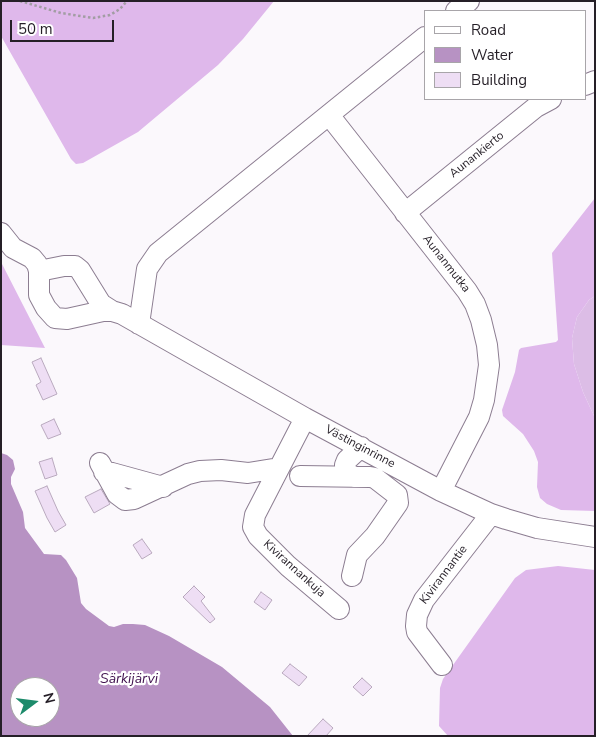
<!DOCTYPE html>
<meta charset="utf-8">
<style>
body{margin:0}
#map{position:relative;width:596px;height:737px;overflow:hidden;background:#fbf8fc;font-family:"Nunito Sans",sans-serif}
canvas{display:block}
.frame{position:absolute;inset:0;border:2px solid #251f27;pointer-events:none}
.legend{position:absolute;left:424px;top:10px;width:162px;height:90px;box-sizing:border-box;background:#fff;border:1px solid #a8a5a9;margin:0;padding:6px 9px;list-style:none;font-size:15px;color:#251f27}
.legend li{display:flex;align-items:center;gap:10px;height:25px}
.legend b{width:25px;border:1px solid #a8a5a9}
.north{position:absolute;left:10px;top:677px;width:50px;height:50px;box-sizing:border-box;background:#fff;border:1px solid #a8a5a9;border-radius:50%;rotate:75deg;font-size:14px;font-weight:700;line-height:20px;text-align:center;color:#251f27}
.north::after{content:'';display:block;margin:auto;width:18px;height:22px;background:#1d8b6b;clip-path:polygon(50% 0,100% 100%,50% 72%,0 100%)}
.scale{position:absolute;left:10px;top:20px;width:104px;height:22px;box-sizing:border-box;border:2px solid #251f27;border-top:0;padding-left:6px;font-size:15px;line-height:18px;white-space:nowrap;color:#251f27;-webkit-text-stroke:4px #fff;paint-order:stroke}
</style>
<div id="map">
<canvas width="596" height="737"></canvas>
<div class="frame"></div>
<ul class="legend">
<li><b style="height:6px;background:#fff"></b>Road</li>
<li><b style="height:14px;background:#b792c3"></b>Water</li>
<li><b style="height:14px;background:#eedef4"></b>Building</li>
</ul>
<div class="north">N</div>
<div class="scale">50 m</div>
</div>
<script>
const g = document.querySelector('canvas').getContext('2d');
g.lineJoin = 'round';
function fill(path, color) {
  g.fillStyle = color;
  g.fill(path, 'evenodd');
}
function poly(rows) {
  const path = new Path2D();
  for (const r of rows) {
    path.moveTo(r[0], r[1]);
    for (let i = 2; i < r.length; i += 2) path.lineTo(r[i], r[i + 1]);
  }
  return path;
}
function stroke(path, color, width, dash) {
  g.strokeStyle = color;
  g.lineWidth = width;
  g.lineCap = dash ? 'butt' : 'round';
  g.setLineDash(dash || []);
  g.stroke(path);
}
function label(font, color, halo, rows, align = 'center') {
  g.font = font + ' "Nunito Sans",sans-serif';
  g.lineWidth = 4.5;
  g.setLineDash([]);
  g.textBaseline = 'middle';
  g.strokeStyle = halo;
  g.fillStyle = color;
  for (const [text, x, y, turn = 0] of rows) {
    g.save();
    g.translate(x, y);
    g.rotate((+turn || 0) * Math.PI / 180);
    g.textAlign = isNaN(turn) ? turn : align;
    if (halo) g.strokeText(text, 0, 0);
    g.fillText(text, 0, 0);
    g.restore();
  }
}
const green = poly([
 [595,296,595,418,583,392,574,364,572,338,577,317,589,300]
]);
const forest = poly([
 [1,1,274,1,243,39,218,65,138,132,83,163,76,164,71,159,1,36],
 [595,198,595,296,589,300,577,317,572,338,574,364,583,392,595,418,595,511,561,510,547,504,540,498,537,487,538,462,534,451,523,434,503,416,502,410,515,372,519,350,521,348,556,342,558,340,552,253],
 [1,262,45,348,1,345],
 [558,566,595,570,595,736,448,736,439,726,440,688,443,679,515,578,526,570]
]);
const water = poly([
 [1,453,7,455,13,460,15,469,11,477,11,484,23,512,25,528,44,554,61,555,66,560,77,578,81,603,86,609,109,626,114,627,123,624,133,624,145,625,169,636,222,667,270,707,293,736,1,736],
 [20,687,50,687,50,717,20,717]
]);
const building = poly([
 [41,358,57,394,43,400,36,385,41,382,32,362,41,358],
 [54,419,61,434,48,439,41,425,54,419],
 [52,458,57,475,45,479,39,462,52,458],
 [47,486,58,511,66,525,55,532,47,518,35,491,47,486],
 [101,489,110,504,94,513,85,497,101,489],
 [142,539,152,553,142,559,133,545,142,539],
 [194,586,205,597,201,601,215,619,210,623,183,597,194,586],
 [261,592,272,600,265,610,254,602,261,592],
 [290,664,307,677,299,686,282,673,290,664],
 [362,678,372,687,363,696,353,687,362,678],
 [323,719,333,728,326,736,307,736,323,719]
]);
const path = poly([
 [20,1,61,13,93,18,110,15,120,9,127,1]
]);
const minor = poly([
 [456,11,469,1],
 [585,85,595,81],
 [329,115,467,291,475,304,481,320,487,345,489,365,484,400,479,417,441,491],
 [405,213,536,107,551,99],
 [1,233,13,248,32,258,37,264,39,271,39,295,46,308,55,318,67,319,103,311,112,311,122,314,305,418,441,491,491,514,506,519,537,528,595,537],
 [39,271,64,266,75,266,80,270,101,304,112,311],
 [139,324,147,269,158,253,425,37],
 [305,418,255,515,253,527,258,536,288,566,339,609],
 [100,463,117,494,125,500,134,499,188,474,200,471,221,470,248,473,279,468],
 [104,472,112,473,163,487],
 [300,476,370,477,375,478,397,495,398,503,375,536,357,555,352,576],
 [354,477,346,472,345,465,347,460,361,447],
 [442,665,417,632,416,626,417,615,424,600,491,514]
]);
const streetNames = [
 ["Aunankierto",477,155,-39],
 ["Aunanmutka",446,264,52],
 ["Västinginrinne",360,447,28],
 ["Kivirannankuja",294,569,42],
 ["Kivirannantie",444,575,-53]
];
const waterNames = [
 ["Särkijärvi",129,680]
];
fill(green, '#dcbde6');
fill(forest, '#dfb8eb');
fill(water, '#b792c3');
fill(building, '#eedef4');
stroke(building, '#b9a9be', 1);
stroke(minor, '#8c7d91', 22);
stroke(path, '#a29da3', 2.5, [2.5, 2.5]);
stroke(minor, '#fff', 20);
label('12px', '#251f27', '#fff', streetNames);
label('italic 14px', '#41134f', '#fff', waterNames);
</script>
